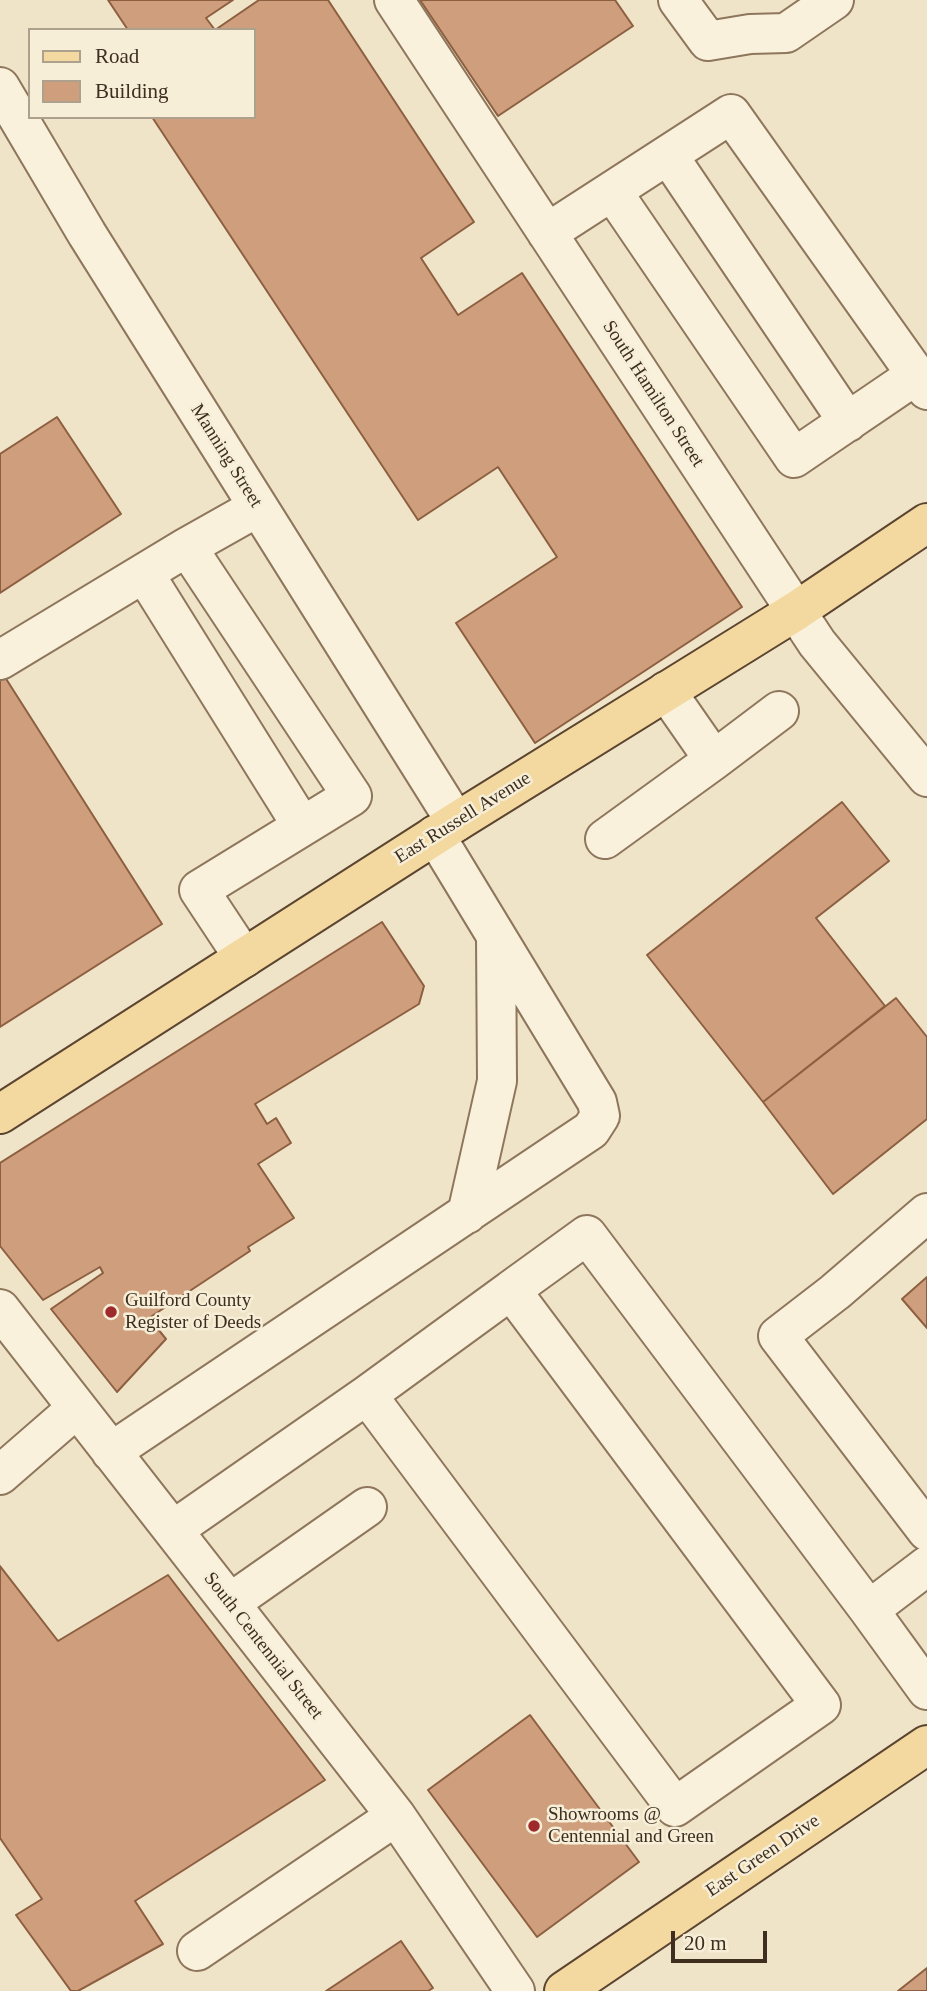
<!DOCTYPE html>
<style>
body{margin:0}
#map{position:relative;width:927px;height:1991px;overflow:hidden;background:#f0e4c8;font-family:Georgia,serif}
canvas{display:block}
.legend{position:absolute;left:28px;top:28px;width:228px;height:91px;box-sizing:border-box;background:#f7eed8;border:2px solid #ada18e;margin:0;padding:9px 12px;list-style:none;font-size:21px;color:#3d2e20}
.legend li{display:flex;align-items:center;gap:14px;height:35px}
.legend b{width:35px;border:2px solid #ada18e}
.scale{position:absolute;left:671px;top:1931px;width:96px;height:32px;box-sizing:border-box;border:4px solid #3d2e20;border-top:0;padding-left:9px;font-size:21px;line-height:24px;white-space:nowrap;color:#3d2e20;-webkit-text-stroke:5px #f7eed8;paint-order:stroke}
</style>
<div id="map">
<canvas width="927" height="1991"></canvas>
<ul class="legend">
<li><b style="height:9px;background:#f3d9a0"></b>Road</li>
<li><b style="height:19px;background:#cf9f7d"></b>Building</li>
</ul>
<div class="scale">20 m</div>
</div>
<script>
const g = document.querySelector('canvas').getContext('2d');
g.lineJoin = 'round';
function fill(path, color) {
  g.fillStyle = color;
  g.fill(path, 'evenodd');
}
function poly(rows) {
  const path = new Path2D();
  for (const r of rows) {
    path.moveTo(r[0], r[1]);
    for (let i = 2; i < r.length; i += 2) path.lineTo(r[i], r[i + 1]);
  }
  return path;
}
function stroke(path, color, width, dash) {
  g.strokeStyle = color;
  g.lineWidth = width;
  g.lineCap = dash ? 'butt' : 'round';
  g.setLineDash(dash || []);
  g.stroke(path);
}
function label(font, color, halo, rows, align = 'center') {
  g.font = font + ' Georgia,serif';
  g.lineWidth = 5;
  g.setLineDash([]);
  g.textBaseline = 'middle';
  g.strokeStyle = halo;
  g.fillStyle = color;
  for (const [text, x, y, turn = 0] of rows) {
    g.save();
    g.translate(x, y);
    g.rotate((+turn || 0) * Math.PI / 180);
    g.textAlign = isNaN(turn) ? turn : align;
    if (halo) g.strokeText(text, 0, 0);
    g.fillText(text, 0, 0);
    g.restore();
  }
}
const building = poly([
 [108,0,233,0,206,18,215,30,259,0,328,0,474,222,421,258,458,315,522,273,742,607,535,743,456,623,557,557,498,467,418,520,152,117,254,117,254,30,128,30,108,0],
 [420,0,615,0,633,26,498,116,420,0],
 [57,417,121,514,0,593,0,454,57,417],
 [3,674,162,924,0,1027,0,676,3,674],
 [842,802,889,861,816,918,885,1006,763,1102,647,955,842,802],
 [382,922,424,986,419,1004,255,1104,267,1124,276,1118,291,1143,258,1164,294,1218,248,1247,250,1251,149,1318,166,1339,117,1392,51,1309,103,1273,100,1267,43,1300,0,1246,0,1163,382,922],
 [896,998,927,1037,927,1119,833,1194,763,1102,896,998],
 [927,1277,927,1328,902,1299,927,1277],
 [0,1566,58,1641,168,1575,325,1780,135,1901,163,1944,78,1991,71,1991,16,1915,42,1899,0,1838,0,1566],
 [530,1715,639,1862,537,1937,428,1790,530,1715],
 [401,1941,433,1988,428,1991,326,1991,401,1941],
 [927,1968,927,1991,898,1991,927,1968]
]);
const minor = poly([
 [394,0,817,643,927,777],
 [678,0,708,41,750,34,786,33,834,0],
 [0,87,87,234,456,822],
 [668,155,848,422],
 [612,191,794,458,916,375],
 [547,233,731,114,927,390],
 [187,547,258,507],
 [144,573,302,826],
 [0,660,187,547,352,796,199,890,244,958],
 [714,760,779,711],
 [605,839,714,760,666,691],
 [927,1213,835,1292,778,1336,927,1531],
 [467,1214,497,1081,496,936],
 [0,1309,396,1816,515,1991],
 [367,1395,511,1290],
 [111,1452,564,1148,591,1130,600,1116,597,1102,435,835],
 [0,1475,77,1408],
 [173,1530,367,1395,675,1807,821,1705,511,1290,587,1235,869,1610,927,1566],
 [230,1603,367,1507],
 [869,1610,927,1690],
 [197,1951,396,1816]
]);
const major = poly([
 [0,1114,456,822,796,611,927,523],
 [564,1991,927,1745]
]);
const markers = [
 [111,1312,7,"#9e2a2b"],
 [534,1826,7,"#9e2a2b"]
];
const streetNames = [
 ["South Hamilton Street",653,394,57],
 ["Manning Street",226,456,58],
 ["East Russell Avenue",463,818,-32],
 ["South Centennial Street",263,1646,52],
 ["East Green Drive",763,1856,-34]
];
const poiNames = [
 ["Guilford County",125,1301],
 ["Register of Deeds",125,1323],
 ["Showrooms @",548,1815],
 ["Centennial and Green",548,1837]
];
fill(building, '#cf9f7d');
stroke(building, '#8d5f41', 2);
stroke(minor, '#8d765c', 42);
stroke(major, '#5b4430', 42);
stroke(minor, '#faf1dc', 38);
stroke(major, '#f3d9a0', 38);
for (const [x, y, r, color] of markers) {
  const dot = new Path2D();
  dot.arc(x, y, r, 0, 2 * Math.PI);
  g.fillStyle = color;
  g.fill(dot);
  stroke(dot, '#f7eed8', 2.5);
}
label('19px', '#3d2e20', '#f7eed8', streetNames);
label('19px', '#3d2e20', '#f7eed8', poiNames, 'left');
</script>
